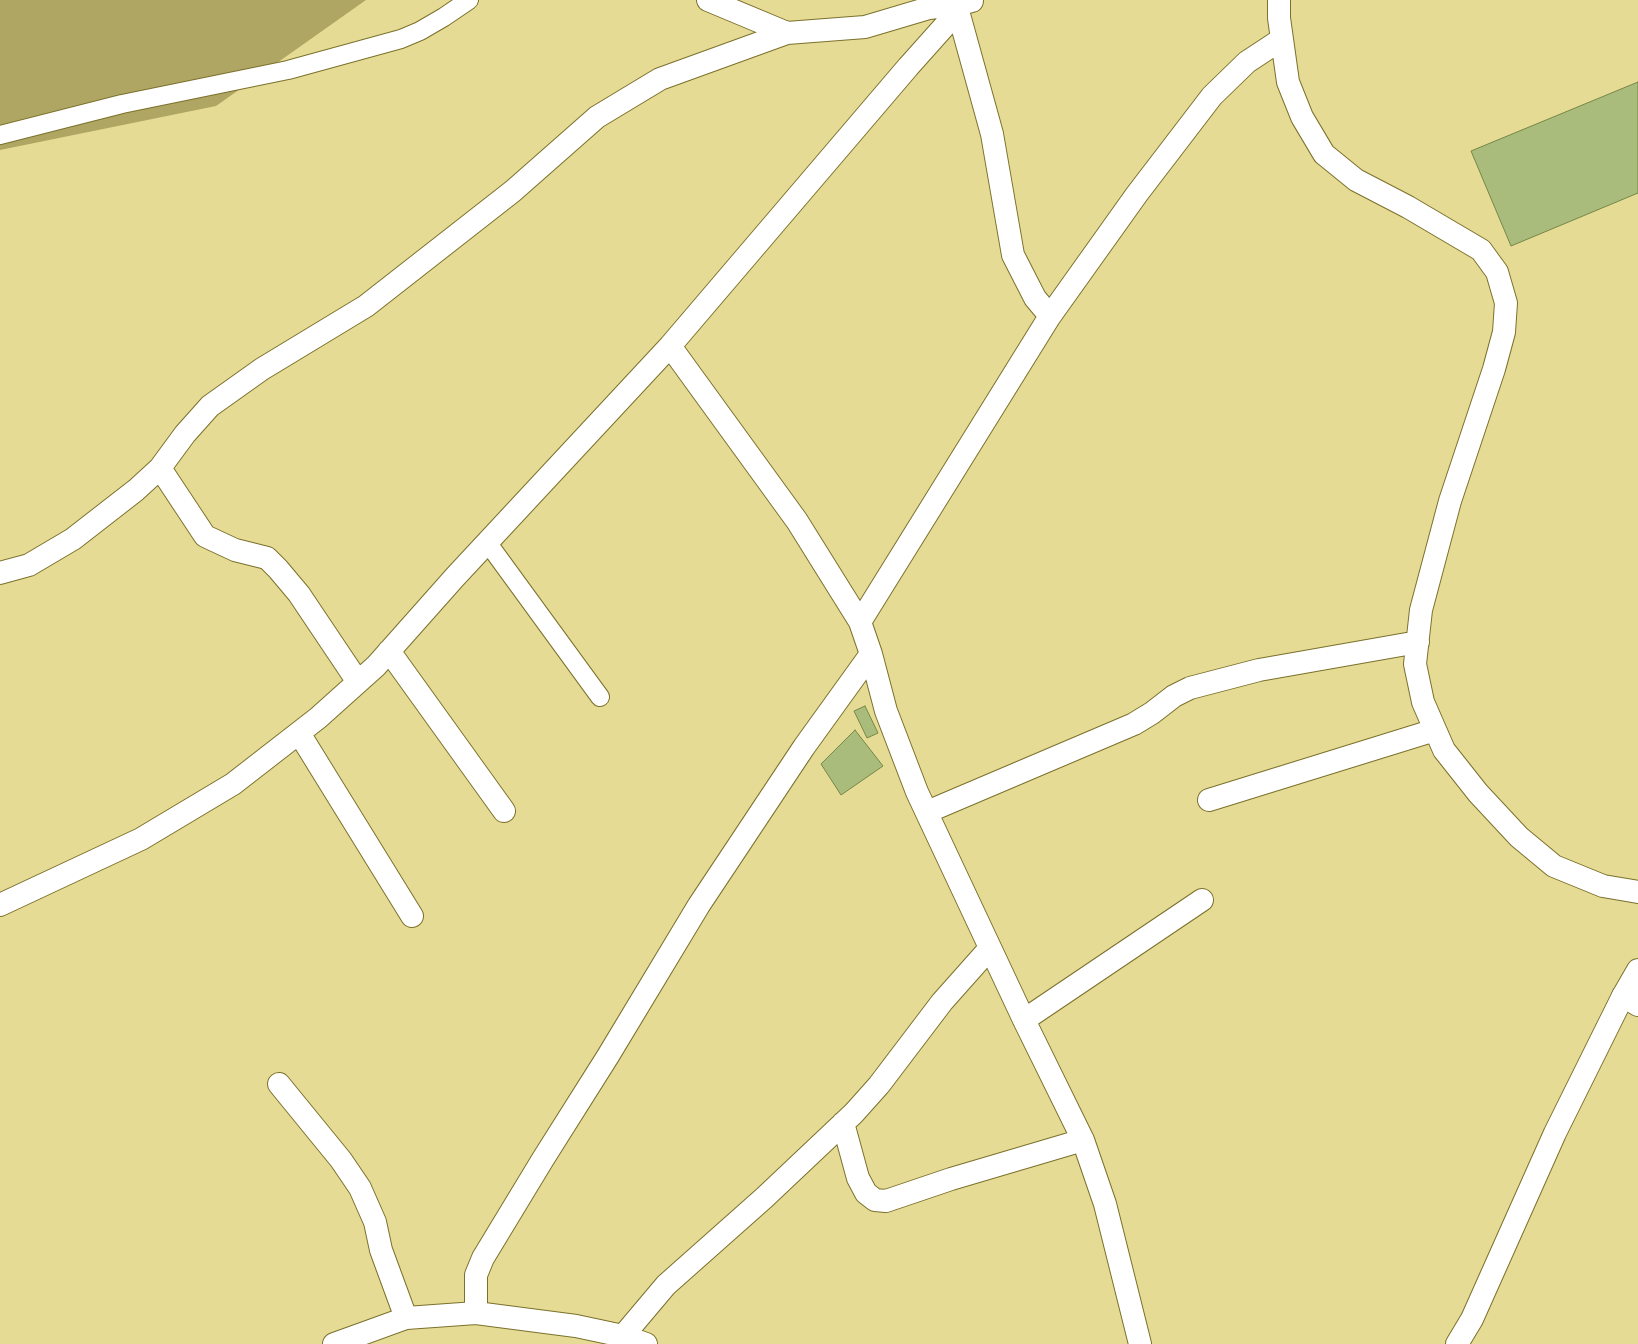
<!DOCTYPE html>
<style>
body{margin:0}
canvas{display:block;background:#e5db94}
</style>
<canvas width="1638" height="1344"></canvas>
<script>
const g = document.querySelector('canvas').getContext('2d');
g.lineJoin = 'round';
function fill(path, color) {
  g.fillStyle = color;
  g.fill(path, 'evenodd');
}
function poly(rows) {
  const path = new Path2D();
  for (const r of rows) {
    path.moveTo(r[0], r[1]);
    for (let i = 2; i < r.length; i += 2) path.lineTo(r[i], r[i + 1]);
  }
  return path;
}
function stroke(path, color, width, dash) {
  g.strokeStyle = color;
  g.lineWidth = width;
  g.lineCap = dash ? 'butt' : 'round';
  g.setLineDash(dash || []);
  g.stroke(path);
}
const forest = poly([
 [0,0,366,0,216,106,0,150]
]);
const building = poly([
 [1638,82,1638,193,1511,246,1471,151,1638,82],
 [865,706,878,733,867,738,854,711,865,706],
 [855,730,883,766,841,795,821,764,855,730]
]);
const service = poly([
 [0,135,122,104,288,70,401,39,420,31,444,17,469,0],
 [487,542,600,697]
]);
const minor = poly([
 [708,0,787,33],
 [1279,0,1279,18,1288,82,1302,117,1324,154,1356,180,1408,207,1481,250,1497,272,1506,303,1504,332,1494,369,1450,501,1421,610,1415,664,1423,702,1444,750,1478,793,1519,837,1554,866,1603,886,1638,892],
 [958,11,992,134,1013,255,1035,298,1050,316],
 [670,346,797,521,860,622],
 [160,468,205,536,235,550,267,558,278,569,299,594,358,682],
 [0,573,29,565,73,539,136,490,160,468,185,434,210,406,262,369,366,306,513,191,597,117,660,79,787,33,865,27,929,8,961,4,972,1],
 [389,651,504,811],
 [871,654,886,711,917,792,1024,1020,1083,1140,1105,1204,1140,1344],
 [299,733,412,916],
 [1209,800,1435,730],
 [927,812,1134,724,1152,713,1174,696,1190,688,1259,670,1418,642],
 [0,905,141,839,233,784,318,718,376,666,455,577,670,346,908,67,958,11,961,4],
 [1623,996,1638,1005],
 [1024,1020,1202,900],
 [279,1084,341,1160,360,1188,375,1222,381,1250,406,1318],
 [843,1123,858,1178,866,1193,875,1200,886,1201,951,1179,1083,1140],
 [476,1313,476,1275,483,1258,543,1159,608,1056,699,905,804,747,871,654,860,622,1050,316,1137,194,1212,96,1247,62,1282,39],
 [623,1336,666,1285,764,1198,854,1113,879,1085,942,1002,990,948]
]);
const tertiary = poly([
 [334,1344,406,1318,476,1313,576,1326,623,1336,646,1344],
 [1457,1344,1472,1319,1555,1133,1623,996,1638,970]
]);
fill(forest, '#b0a663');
fill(building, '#aabc7b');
stroke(building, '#768747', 1);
stroke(service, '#7b712c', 20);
stroke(minor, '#7b712c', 24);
stroke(tertiary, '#7b712c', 24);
stroke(service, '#fff', 18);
stroke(minor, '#fff', 22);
stroke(tertiary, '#fff', 22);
</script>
